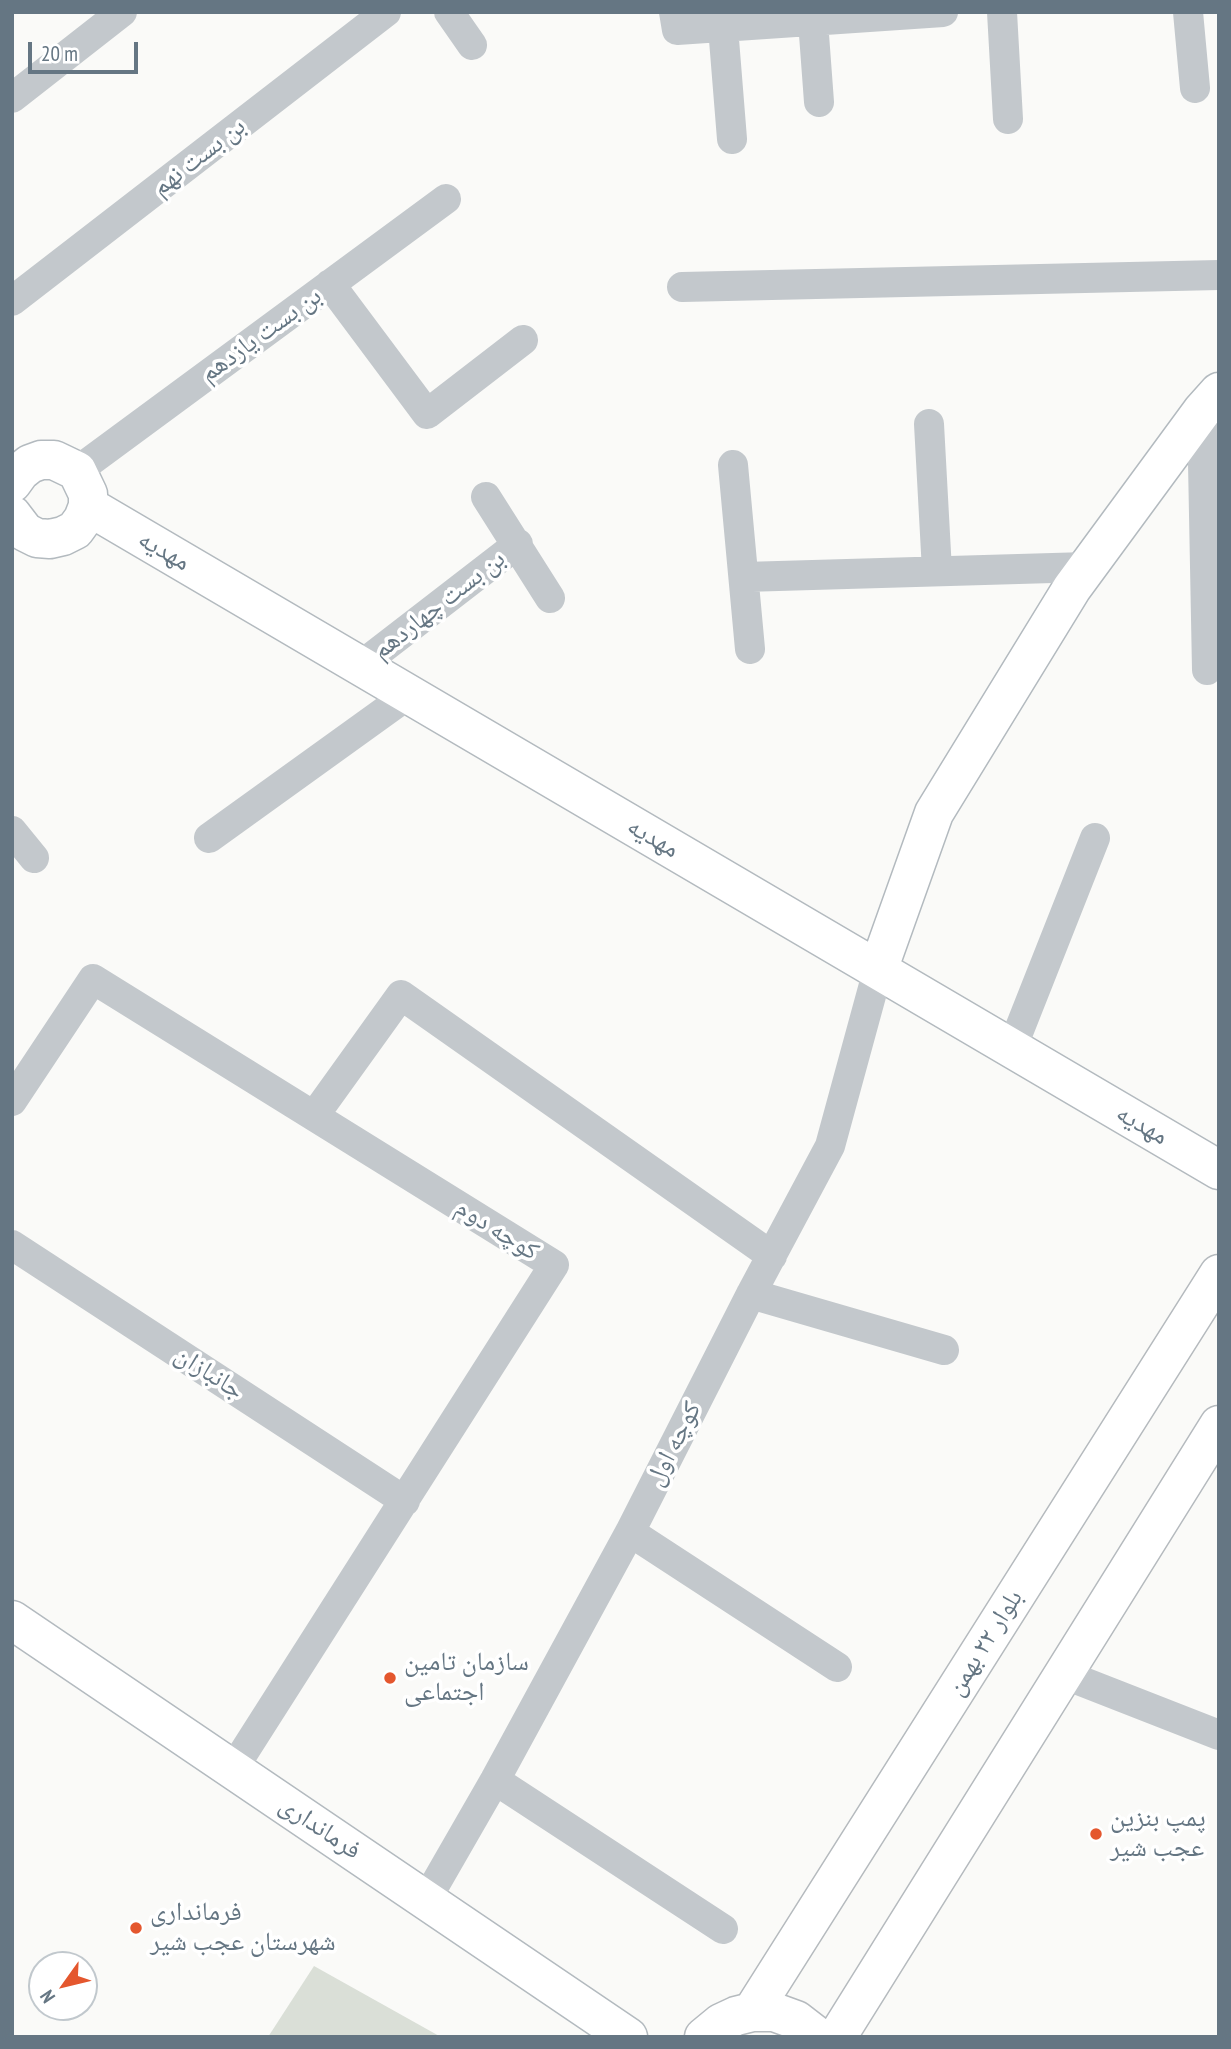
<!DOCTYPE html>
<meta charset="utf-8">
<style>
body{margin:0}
#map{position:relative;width:1231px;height:2049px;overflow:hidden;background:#fafaf8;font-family:"PT Sans Narrow",sans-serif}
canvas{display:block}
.frame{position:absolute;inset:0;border:14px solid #657683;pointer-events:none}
.north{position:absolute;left:28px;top:1951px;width:70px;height:70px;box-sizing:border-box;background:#fff;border:2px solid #c1c8cd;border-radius:50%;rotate:236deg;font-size:19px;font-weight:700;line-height:28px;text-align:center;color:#657683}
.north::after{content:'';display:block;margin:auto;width:24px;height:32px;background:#e4572e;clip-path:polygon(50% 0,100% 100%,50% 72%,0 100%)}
.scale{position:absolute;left:28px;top:42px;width:110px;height:32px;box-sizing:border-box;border:4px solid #657683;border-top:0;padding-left:9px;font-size:21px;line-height:24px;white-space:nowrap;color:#657683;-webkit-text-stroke:5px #fff;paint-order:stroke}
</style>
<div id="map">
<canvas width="1231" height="2049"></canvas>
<div class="frame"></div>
<div class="north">N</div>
<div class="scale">20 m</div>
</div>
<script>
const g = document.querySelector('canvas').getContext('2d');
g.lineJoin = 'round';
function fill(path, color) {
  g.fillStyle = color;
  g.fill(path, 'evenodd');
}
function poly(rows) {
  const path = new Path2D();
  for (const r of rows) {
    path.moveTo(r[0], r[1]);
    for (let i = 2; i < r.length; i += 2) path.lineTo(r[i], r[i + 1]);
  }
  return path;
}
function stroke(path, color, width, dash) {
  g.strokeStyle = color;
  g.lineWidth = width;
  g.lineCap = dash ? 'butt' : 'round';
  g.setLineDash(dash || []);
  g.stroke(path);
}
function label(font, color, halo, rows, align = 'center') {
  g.font = font + ' "PT Sans Narrow","Noto Naskh Arabic",sans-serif';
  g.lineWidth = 7;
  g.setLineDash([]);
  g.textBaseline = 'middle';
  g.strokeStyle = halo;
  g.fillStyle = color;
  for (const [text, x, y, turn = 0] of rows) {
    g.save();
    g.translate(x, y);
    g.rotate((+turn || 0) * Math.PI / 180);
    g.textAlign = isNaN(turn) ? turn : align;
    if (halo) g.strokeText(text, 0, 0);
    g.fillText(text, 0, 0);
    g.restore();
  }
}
const green = poly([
 [314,1966,441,2037,268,2037]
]);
const street = poly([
 [449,12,472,45],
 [674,12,677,30,943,12],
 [1002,12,1008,119],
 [1188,12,1195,88],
 [813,21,819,102],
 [723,27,732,139],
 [12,98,122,12],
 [330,284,427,414,523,340],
 [682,287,1219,275],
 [12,301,386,12],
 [1202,411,1207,670],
 [929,424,937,571],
 [733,465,750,649],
 [77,471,446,199],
 [486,497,550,598],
 [744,577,1087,567],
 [360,666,518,544],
 [12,831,34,858],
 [209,838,409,694],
 [1012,1048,1095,838],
 [12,1101,93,979,554,1265,233,1769],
 [314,1116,401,995,772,1256],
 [12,1245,405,1501],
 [751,1294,944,1350],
 [630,1532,837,1667],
 [1063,1674,1219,1735],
 [495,1780,723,1929],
 [426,1900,495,1780,630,1532,751,1294,830,1146,878,970]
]);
const secondary = poly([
 [12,483,20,472,30,464,41,460,54,460,77,471,88,494,88,506,83,519,75,530,63,536,50,539,37,538,25,532,12,515],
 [88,506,1219,1170],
 [878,970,934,813,1072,588,1202,411,1219,392],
 [12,1620,628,2037]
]);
const primary = poly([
 [752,2012,1219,1274],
 [704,2037,721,2023,736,2016,752,2012,774,2012,796,2020,818,2037],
 [837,2037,1219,1425]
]);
const markers = [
 [390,1678,7,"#e4572e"],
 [1096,1834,7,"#e4572e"],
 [136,1928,7,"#e4572e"]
];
const streetNames = [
 ["بن بست نهم",199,157,-38],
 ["بن بست یازدهم",261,335,-36],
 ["مهدیه",164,551,30],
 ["بن بست چهاردهم",439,605,-38],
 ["مهدیه",653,838,30],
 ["مهدیه",1142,1125,30],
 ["کوچه دوم",497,1230,32],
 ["جانبازان",209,1373,33],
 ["کوچه اول",674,1444,-63],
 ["بلوار ۲۲ بهمن",985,1643,-58],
 ["فرمانداری",320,1828,34]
];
const poiNames = [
 ["سازمان تامین",404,1663],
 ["اجتماعی",404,1693],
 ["پمپ بنزین",1110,1819],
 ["عجب شیر",1110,1849],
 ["فرمانداری",150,1913],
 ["شهرستان عجب شیر",150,1943]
];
fill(green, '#dadfd7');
stroke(secondary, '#b3babf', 41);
stroke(primary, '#b5babe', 41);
stroke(street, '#c3c8cc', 30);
stroke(secondary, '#fff', 38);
stroke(primary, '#fff', 38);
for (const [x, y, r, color] of markers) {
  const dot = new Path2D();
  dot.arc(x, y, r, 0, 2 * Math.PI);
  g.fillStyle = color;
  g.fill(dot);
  stroke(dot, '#fff', 2.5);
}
label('26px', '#657683', '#fff', streetNames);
label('26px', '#657683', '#fff', poiNames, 'left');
</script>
